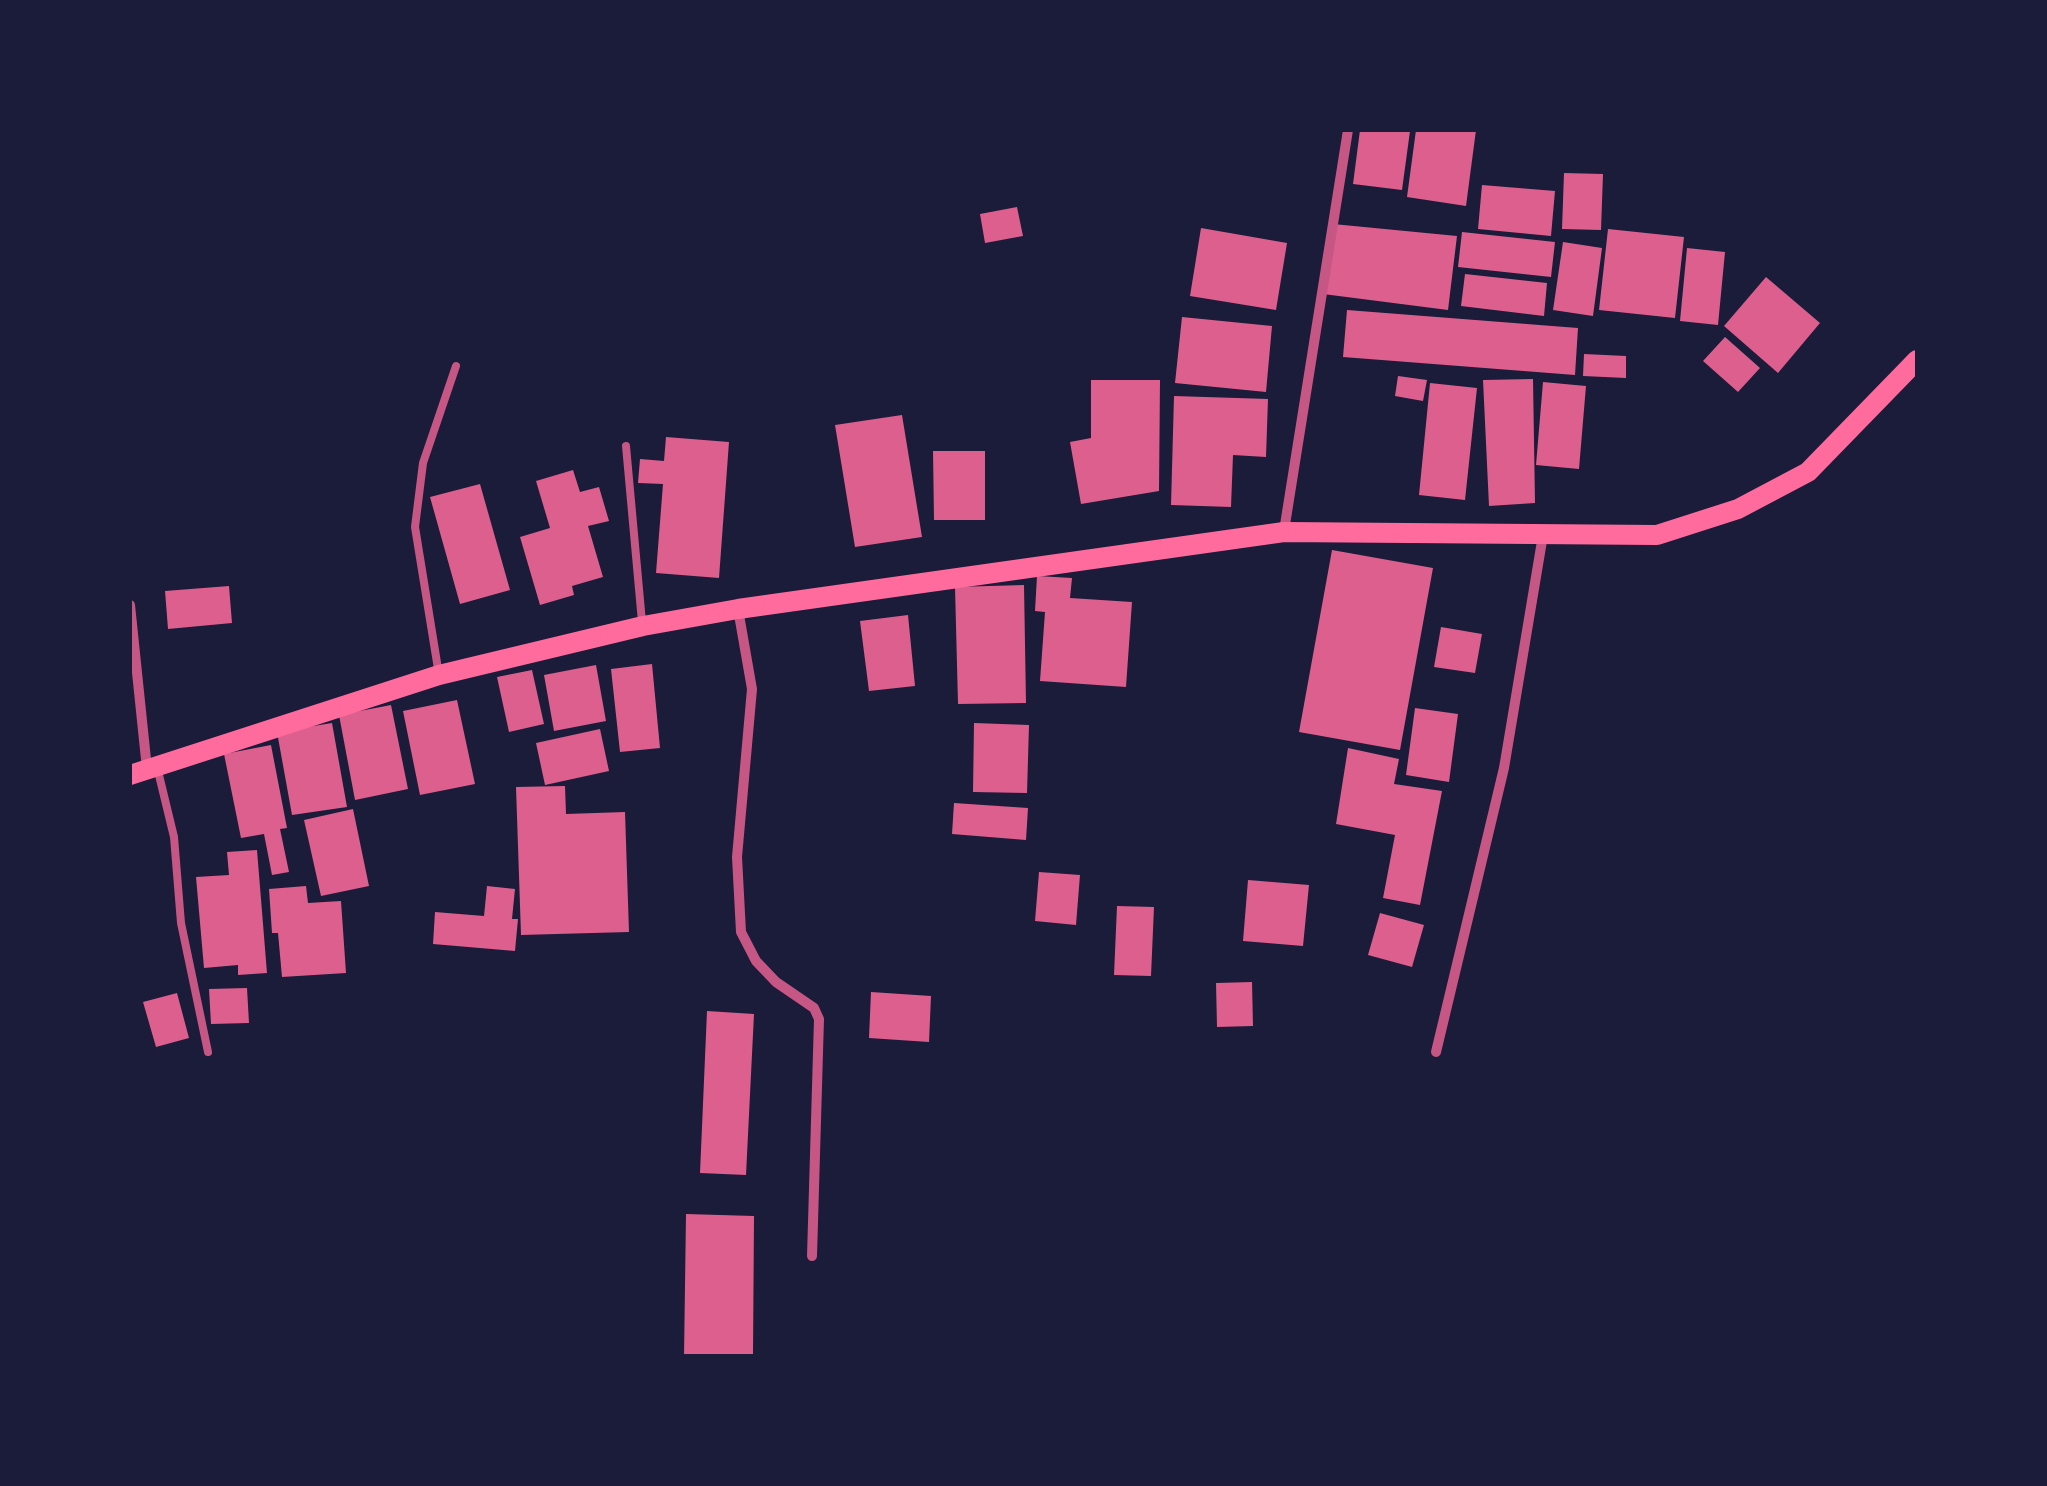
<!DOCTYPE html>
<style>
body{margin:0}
#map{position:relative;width:2047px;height:1486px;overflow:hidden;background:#1b1b3a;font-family:"DM Sans",sans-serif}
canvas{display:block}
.frame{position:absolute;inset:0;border:132px solid #1b1b3a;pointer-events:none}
</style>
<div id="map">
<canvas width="2047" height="1486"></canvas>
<div class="frame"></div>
</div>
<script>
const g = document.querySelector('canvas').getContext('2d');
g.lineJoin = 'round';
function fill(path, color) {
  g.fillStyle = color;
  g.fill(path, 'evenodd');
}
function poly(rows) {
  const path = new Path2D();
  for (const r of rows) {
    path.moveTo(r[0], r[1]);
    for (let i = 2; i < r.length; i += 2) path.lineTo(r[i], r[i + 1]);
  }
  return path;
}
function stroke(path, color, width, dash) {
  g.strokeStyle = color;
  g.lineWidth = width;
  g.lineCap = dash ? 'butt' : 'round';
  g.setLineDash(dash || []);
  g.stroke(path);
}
const building = poly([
 [1360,130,1410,131,1402,190,1353,184],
 [1416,130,1476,130,1466,206,1407,197],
 [1564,173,1603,174,1601,230,1562,229],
 [1482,185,1555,191,1551,236,1478,229],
 [1017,207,1023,236,985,243,980,214],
 [1333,224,1457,236,1448,310,1323,294],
 [1201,228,1287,243,1276,310,1190,296],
 [1608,229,1684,237,1675,318,1599,310],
 [1462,232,1555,242,1551,277,1458,267],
 [1563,242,1602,248,1593,316,1553,310],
 [1687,248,1725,252,1718,325,1680,321],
 [1465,274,1547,283,1544,316,1461,306],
 [1766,277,1820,323,1778,373,1724,326],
 [1347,310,1578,328,1575,375,1343,357],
 [1182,317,1272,326,1266,392,1175,383],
 [1725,337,1760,368,1738,392,1703,361],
 [1584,354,1626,356,1626,378,1583,376],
 [1398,376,1427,380,1423,401,1395,396],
 [1533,379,1535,503,1489,506,1483,380],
 [1091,380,1160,380,1159,491,1081,504,1070,442,1091,438],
 [1543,382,1586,386,1579,469,1536,465],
 [1430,383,1477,388,1465,500,1419,495],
 [1174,396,1268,399,1266,457,1233,455,1231,507,1171,505],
 [902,415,922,537,855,547,835,425],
 [666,437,729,442,719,578,656,573,663,484,638,483,640,459,664,461],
 [933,451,985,451,985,520,934,520],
 [573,470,580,492,599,487,609,521,588,526,603,577,572,586,574,595,540,605,520,537,550,528,536,481],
 [480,484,510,590,460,604,430,497],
 [1332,550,1433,568,1400,750,1299,732],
 [1037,576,1072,578,1070,598,1132,602,1126,687,1040,681,1045,612,1035,611],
 [1024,585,1026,703,958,704,955,587],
 [229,586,232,623,168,629,165,591],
 [908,615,915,686,869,691,860,621],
 [1441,627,1482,634,1475,673,1434,667],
 [652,664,660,748,620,752,611,669],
 [596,665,606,721,554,731,544,675],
 [532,670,544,724,509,732,497,677],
 [457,700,475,784,420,795,403,711],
 [391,705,408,789,355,800,339,715],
 [1415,708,1458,714,1449,782,1406,775],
 [332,723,347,807,292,815,277,732],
 [974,723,1029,725,1027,793,973,792],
 [600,729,609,771,545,785,536,743],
 [271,745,287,828,280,829,289,872,272,875,264,834,241,838,224,754],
 [1348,748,1399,759,1394,784,1442,791,1420,905,1383,898,1395,835,1336,824],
 [565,786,566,814,625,812,629,932,521,935,516,787],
 [954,803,1028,808,1026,840,952,834],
 [353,809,369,886,321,896,304,820],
 [257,850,267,973,238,975,238,965,204,968,196,877,229,875,227,852],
 [1039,872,1080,875,1076,925,1035,921],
 [1248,880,1309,885,1303,946,1243,941],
 [306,886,308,903,341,901,346,973,282,977,278,933,272,933,269,889],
 [487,886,515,889,512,919,518,919,515,951,433,944,435,912,484,916],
 [1117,906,1154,907,1151,976,1114,975],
 [1380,913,1424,925,1412,967,1368,955],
 [1252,982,1253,1026,1217,1027,1216,983],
 [247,988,249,1023,211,1024,209,989],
 [871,992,931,996,929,1042,869,1038],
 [177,993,189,1038,156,1047,143,1002],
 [707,1011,754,1014,746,1175,700,1173],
 [686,1214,754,1216,753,1356,684,1356]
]);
const service = poly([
 [626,446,642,622],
 [439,675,415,527,423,463,456,366],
 [158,771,174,837,181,923,208,1052]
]);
const minor = poly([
 [1284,531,1348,130],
 [130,605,147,769],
 [738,609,752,689,737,857,741,932,756,961,776,982,814,1008,819,1019,812,1256],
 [1436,1052,1504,768,1543,535]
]);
const secondary = poly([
 [130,775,439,675,643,626,738,609,1284,532,1657,535,1738,509,1808,472,1917,360]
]);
fill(building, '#dd5f8e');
stroke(service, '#c65784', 8);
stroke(minor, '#c65784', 10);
stroke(secondary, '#ff6b9d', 20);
</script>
